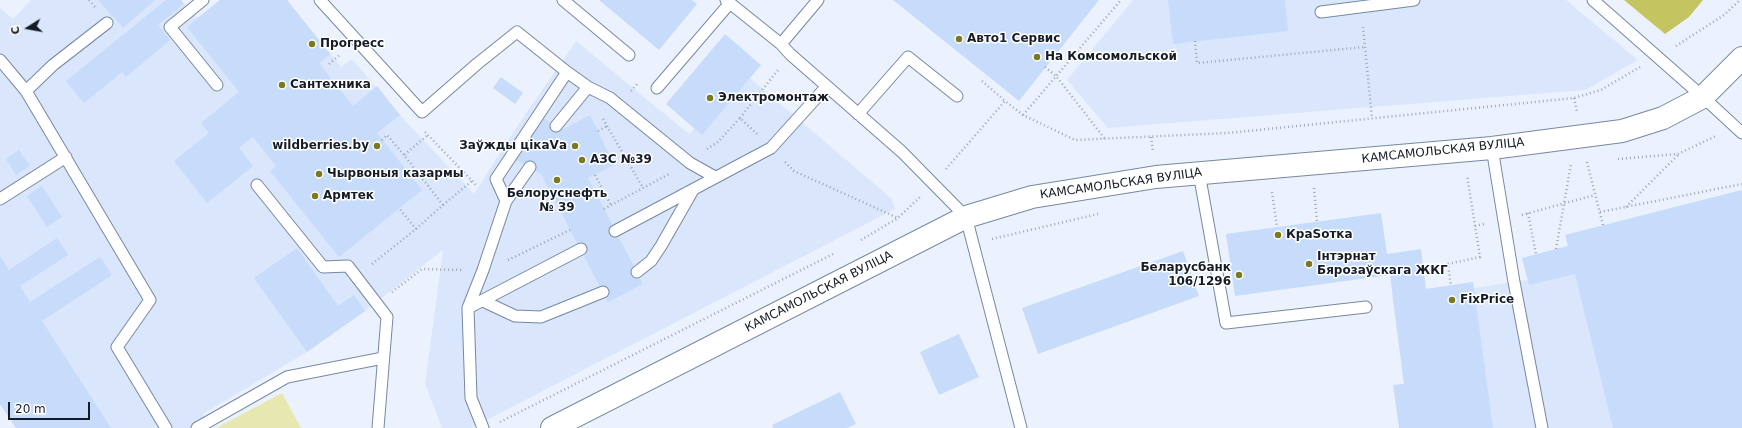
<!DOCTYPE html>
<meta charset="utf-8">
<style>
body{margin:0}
#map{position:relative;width:1742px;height:428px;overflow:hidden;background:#ebf2fe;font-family:"DejaVu Sans",sans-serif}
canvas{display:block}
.north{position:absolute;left:8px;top:8px;width:40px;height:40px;-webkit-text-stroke:3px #fff;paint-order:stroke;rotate:259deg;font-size:11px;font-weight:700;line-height:16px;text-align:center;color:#151c26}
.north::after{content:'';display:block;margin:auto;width:14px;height:18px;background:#151c26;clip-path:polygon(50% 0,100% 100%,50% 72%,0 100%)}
.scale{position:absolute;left:8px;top:402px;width:82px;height:18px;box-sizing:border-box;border:2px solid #151c26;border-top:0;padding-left:5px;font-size:12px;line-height:14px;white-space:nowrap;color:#151c26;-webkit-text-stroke:3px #fff;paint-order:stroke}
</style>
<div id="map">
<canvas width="1742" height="428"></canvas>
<div class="north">С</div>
<div class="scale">20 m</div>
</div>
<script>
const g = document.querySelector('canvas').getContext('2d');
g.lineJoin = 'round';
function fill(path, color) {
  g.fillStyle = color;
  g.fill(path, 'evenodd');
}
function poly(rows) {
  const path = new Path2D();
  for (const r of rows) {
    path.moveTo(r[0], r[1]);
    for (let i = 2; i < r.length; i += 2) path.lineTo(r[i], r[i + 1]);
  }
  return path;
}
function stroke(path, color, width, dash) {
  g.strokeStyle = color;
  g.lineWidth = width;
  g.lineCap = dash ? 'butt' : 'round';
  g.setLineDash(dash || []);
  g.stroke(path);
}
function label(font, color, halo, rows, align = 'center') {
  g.font = font + ' "DejaVu Sans",sans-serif';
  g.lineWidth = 3;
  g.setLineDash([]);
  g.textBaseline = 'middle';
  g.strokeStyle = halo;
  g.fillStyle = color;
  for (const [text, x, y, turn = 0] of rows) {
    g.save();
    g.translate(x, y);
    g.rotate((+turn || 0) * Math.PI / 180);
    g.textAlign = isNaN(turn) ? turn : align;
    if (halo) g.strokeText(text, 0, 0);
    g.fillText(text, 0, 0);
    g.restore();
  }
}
const built = poly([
 [31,0,181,0,197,18,220,0,287,0,341,67,352,59,400,115,474,194,516,128,576,41,689,134,695,128,702,134,750,78,892,199,895,209,471,428,442,428,425,384,443,250,365,311,307,352,203,414,211,428,16,428,0,404,0,8,13,19],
 [1133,0,1566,0,1638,60,1585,90,1108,128,1067,80],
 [1742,190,1742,428,1399,428,1404,384,1392,294,1473,282,1474,288,1528,280,1522,258,1568,246,1565,235]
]);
const green = poly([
 [282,393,301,428,216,428]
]);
const forest = poly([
 [1624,0,1703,0,1689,17,1665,34]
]);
const building = poly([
 [98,0,155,0,123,28],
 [166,0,181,0,184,4,158,25,170,40,126,77,122,72,84,103,66,81],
 [220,0,287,0,330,54,319,63,353,106,377,86,400,115,377,133,422,190,339,257,270,171,276,166,253,137,239,148,253,166,207,203,174,161,209,133,201,123,239,92,187,27],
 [599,0,692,0,697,4,659,50],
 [893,0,1099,0,1019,101],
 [1168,0,1285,0,1288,31,1173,44],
 [725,34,761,65,702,135,666,104],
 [501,77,523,93,515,104,493,88],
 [590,115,614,165,588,178,643,284,608,302,541,174,515,159,541,117,564,129],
 [19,150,30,166,16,175,6,159],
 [42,186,62,217,47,227,27,196],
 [1742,190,1742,428,1613,428,1575,274,1529,285,1522,258,1568,246,1565,235],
 [1381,213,1387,254,1421,249,1426,289,1473,282,1493,428,1399,428,1393,385,1404,384,1390,275,1235,296,1226,234],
 [57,238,68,255,20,286,30,302,100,257,112,275,42,321,111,428,16,428,0,404,0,256,9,270],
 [297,248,338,306,354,295,365,311,307,352,254,278],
 [1183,251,1199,296,1038,354,1022,308],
 [959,334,979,377,939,395,920,352],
 [840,392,856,424,847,428,773,428,772,425]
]);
const path = poly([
 [89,0,95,7],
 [1363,27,1372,118],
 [1195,41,1197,63,1365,47],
 [321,43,328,37],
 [1676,46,1724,15,1740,0],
 [329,64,341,54],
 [1045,67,1056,76,1105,139],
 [982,81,1005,101],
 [631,91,638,83],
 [1574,98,1577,112],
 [1023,115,1121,0],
 [740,118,778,70],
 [603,119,643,188],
 [598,131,607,126],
 [425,132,477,186],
 [1151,137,1153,152],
 [382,140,387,135,404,155],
 [707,149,718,142,740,118,757,134],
 [1618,159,1678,154,1716,136],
 [785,162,794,171,898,218],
 [1587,162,1603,225],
 [946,169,1005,101,1023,115,1075,140,1228,133,1574,98,1601,90,1640,67],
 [595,175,611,205],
 [1314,188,1317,222],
 [1272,192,1277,227],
 [443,205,472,181],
 [1626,207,1678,155],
 [604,209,671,173],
 [1600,212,1742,184],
 [1528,213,1536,254],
 [1522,215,1595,195],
 [1475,226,1484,224],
 [416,229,443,205,404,155,428,135],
 [992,239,1098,214],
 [861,240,898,218,920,197],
 [1556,249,1571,164],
 [508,260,570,230],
 [372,264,416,229,399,208],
 [1448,264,1480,257,1467,175],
 [1423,268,1448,264,1451,286],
 [392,292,422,269,463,270],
 [500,422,833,254]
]);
const lane = poly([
 [203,0,170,27,217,85],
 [320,0,422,112,477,64,517,32,567,72],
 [563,0,629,55],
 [726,0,781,44,790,54,902,152,966,217,1021,428],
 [1593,0,1703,97,1742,133],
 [1321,12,1414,0],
 [781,44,818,0],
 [0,60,26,91,53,65,107,23],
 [657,88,730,3],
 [26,91,150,300,117,347,166,428],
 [858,114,908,57,957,96],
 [556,126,588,87],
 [1492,148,1514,282,1542,428],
 [1199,173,1226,323,1366,307],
 [257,185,323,267,348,266,387,317,378,428],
 [0,199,66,157],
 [506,201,530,167],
 [615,231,771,148,827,86],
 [637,272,651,261,661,246,693,190],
 [483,301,515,316,541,317,603,292],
 [468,308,483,270,506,201,496,179,567,72,588,87,610,98,690,163,715,177],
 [197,428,287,377,383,358],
 [483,428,471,398,468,308,581,249]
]);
const secondary = poly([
 [552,428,966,217,1032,197,1156,177,1492,148,1622,131,1663,118,1703,97,1742,58]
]);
const markers = [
 [959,39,4,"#7a7920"],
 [312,44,4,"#7a7920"],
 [1037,57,4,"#7a7920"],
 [282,85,4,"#7a7920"],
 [710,98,4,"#7a7920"],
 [377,146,4,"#7a7920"],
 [575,146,4,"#7a7920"],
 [582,160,4,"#7a7920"],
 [319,174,4,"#7a7920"],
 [557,180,4,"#7a7920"],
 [315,196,4,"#7a7920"],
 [1278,235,4,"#7a7920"],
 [1309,264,4,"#7a7920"],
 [1239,275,4,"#7a7920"],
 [1452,300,4,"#7a7920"]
];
const poiNames = [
 ["Авто1 Сервис",967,39],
 ["Прогресс",320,44],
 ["На Комсомольской",1045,57],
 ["Сантехника",290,85],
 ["Электромонтаж",718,98],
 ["wildberries.by",369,146,"right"],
 ["Заўжды цікаVа",567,146,"right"],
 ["АЗС №39",590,160],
 ["Чырвоныя казармы",327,174],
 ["Белоруснефть",557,194,"center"],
 ["№ 39",557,208,"center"],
 ["Армтек",323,196],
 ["КраSотка",1286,235],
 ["Інтэрнат",1317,257],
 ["Бярозаўскага ЖКГ",1317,271],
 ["Беларусбанк",1231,268,"right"],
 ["106/1296",1231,282,"right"],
 ["FixPrice",1460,300]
];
const streetNames = [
 ["КАМСАМОЛЬСКАЯ ВУЛІЦА",1443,151,-6],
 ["КАМСАМОЛЬСКАЯ ВУЛІЦА",1121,184,-8],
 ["КАМСАМОЛЬСКАЯ ВУЛІЦА",819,292,-27]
];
fill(built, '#d9e6fc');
fill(green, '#e7e8af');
fill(forest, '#c4c460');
fill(building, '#c7dbfb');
stroke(lane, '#7788a2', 13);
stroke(secondary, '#7788a2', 24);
stroke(path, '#9fa6b2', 2.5, [1, 3]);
stroke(lane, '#fff', 11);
stroke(secondary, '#fff', 22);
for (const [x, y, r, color] of markers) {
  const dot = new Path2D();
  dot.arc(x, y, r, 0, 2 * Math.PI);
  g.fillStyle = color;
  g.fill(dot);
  stroke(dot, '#fff', 1.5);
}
label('bold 12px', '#151c26', '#fff', poiNames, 'left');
label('12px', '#151c26', '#fff', streetNames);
</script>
